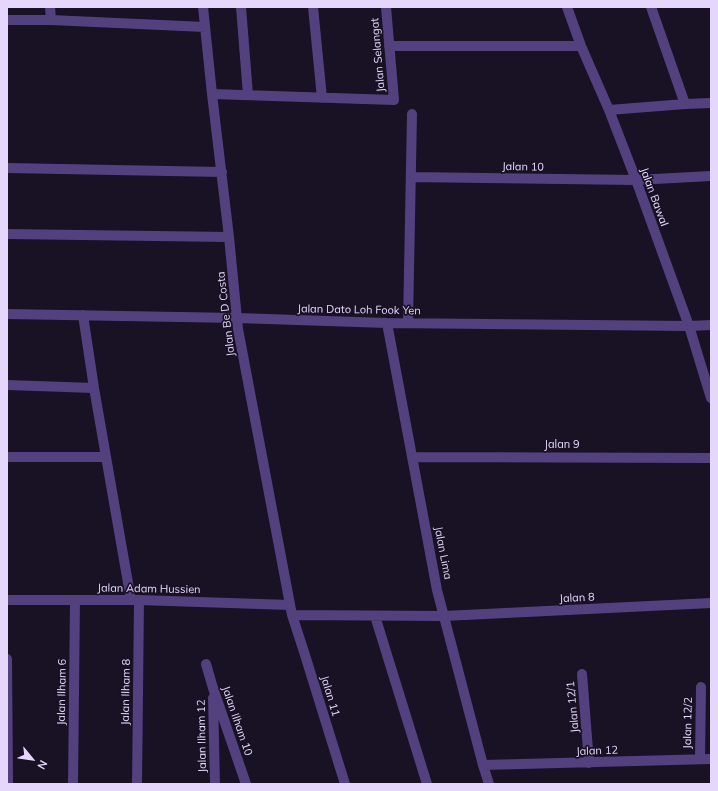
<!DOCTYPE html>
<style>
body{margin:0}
#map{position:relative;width:718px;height:791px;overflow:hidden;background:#191124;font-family:Mulish,sans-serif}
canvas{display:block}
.frame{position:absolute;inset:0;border:8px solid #e5d7fb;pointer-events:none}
.north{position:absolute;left:12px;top:739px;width:40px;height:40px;-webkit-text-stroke:3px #191124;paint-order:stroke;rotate:119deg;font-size:11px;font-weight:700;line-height:16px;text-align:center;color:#e5d7fb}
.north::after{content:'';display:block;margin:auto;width:14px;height:18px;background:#e5d7fb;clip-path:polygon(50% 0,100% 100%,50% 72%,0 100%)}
</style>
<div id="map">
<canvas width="718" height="791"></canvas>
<div class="frame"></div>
<div class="north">N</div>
</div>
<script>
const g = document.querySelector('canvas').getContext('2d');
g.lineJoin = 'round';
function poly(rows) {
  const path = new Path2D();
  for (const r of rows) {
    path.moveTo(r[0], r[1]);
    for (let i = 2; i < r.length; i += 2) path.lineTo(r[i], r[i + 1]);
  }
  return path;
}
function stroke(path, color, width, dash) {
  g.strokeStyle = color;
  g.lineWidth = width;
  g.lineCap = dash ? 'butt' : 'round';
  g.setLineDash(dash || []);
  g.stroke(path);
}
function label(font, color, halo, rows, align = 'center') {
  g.font = font + ' Mulish,sans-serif';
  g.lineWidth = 3.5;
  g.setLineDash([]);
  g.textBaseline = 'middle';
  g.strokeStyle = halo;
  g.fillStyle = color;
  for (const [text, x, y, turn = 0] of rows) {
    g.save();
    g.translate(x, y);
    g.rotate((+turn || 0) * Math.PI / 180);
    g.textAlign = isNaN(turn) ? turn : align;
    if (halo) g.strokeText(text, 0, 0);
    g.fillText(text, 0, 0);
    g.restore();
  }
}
const minor = poly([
 [50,7,51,20],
 [203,7,212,94,229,237,238,329,292,615,305,655,345,784],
 [241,7,248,95],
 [313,7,322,98],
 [567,7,581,46,609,110,636,180,689,326,711,398],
 [651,7,685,104],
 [7,20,51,20,205,27],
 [389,46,581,46],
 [212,94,394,100,386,7],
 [609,110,685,104,711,103],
 [7,168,222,172],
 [411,177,636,180,711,176],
 [7,234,229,237],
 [7,314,237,318,387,323,689,326,711,325],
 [83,315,94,388,131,600],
 [387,323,437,590,483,765,489,784],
 [408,323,412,114],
 [7,385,94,388],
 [7,457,105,457],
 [413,457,711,458],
 [7,600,139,600,290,605],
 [292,615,444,616,711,603],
 [375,616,427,784],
 [7,659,8,784],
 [206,664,213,688,246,784],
 [582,674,589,763],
 [213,698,215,784],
 [700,759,701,687],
 [483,765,711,759],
 [73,784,75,600],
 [137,784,139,600]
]);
const streetNames = [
 ["Jalan Selangat",378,55,-95],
 ["Jalan 10",523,167,1],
 ["Jalan Bawal",654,197,70],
 ["Jalan Dato Loh Fook Yen",359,310,1],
 ["Jalan Be D Costa",226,314,-97],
 ["Jalan 9",562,445],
 ["Jalan Lima",443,553,79],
 ["Jalan Adam Hussien",149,589,1],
 ["Jalan 8",577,598,-3],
 ["Jalan Ilham 6",62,692,-89],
 ["Jalan Ilham 8",126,692,-89],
 ["Jalan 11",330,696,73],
 ["Jalan 12/1",573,707,-95],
 ["Jalan Ilham 10",237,721,71],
 ["Jalan 12/2",688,723,-89],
 ["Jalan Ilham 12",202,736,-91],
 ["Jalan 12",597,751,-2]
];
stroke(minor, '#53407f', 10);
label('11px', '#e5d7fb', '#191124', streetNames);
</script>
